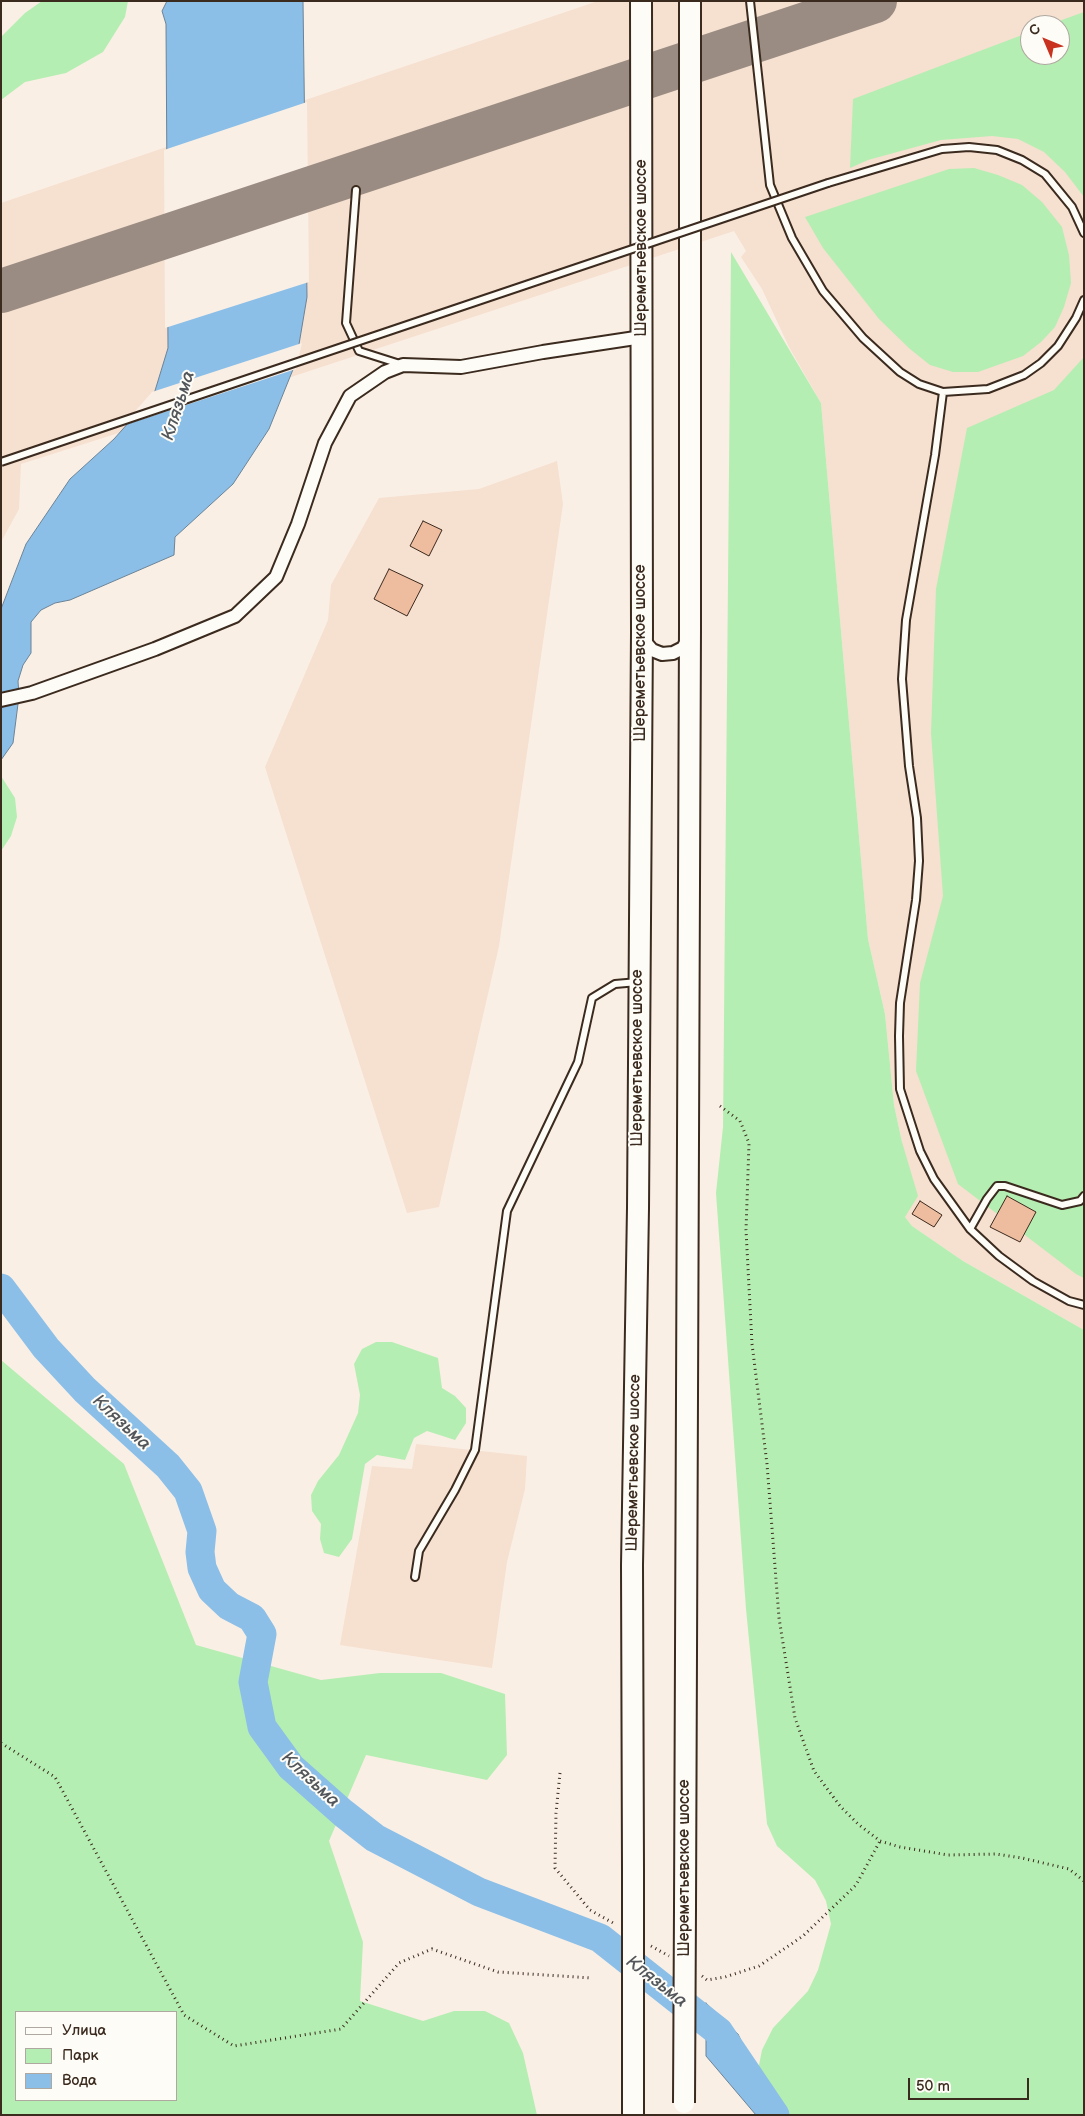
<!DOCTYPE html>
<meta charset="utf-8">
<style>
body{margin:0}
#map{position:relative;width:1085px;height:2116px;overflow:hidden;background:#faefe5;font-family:"Balsamiq Sans",sans-serif}
canvas{display:block}
.frame{position:absolute;inset:0;border:2px solid #3b2a1e;pointer-events:none}
.legend{position:absolute;left:15px;top:2011px;width:162px;height:90px;box-sizing:border-box;background:#fdfcf7;border:1px solid #afa8a0;margin:0;padding:6px 9px;list-style:none;font-size:15px;color:#3b2a1e}
.legend li{display:flex;align-items:center;gap:10px;height:25px}
.legend b{width:25px;border:1px solid #afa8a0}
.north{position:absolute;left:1020px;top:15px;width:50px;height:50px;box-sizing:border-box;background:#fdfcf7;border:1px solid #afa8a0;border-radius:50%;rotate:315deg;font-size:14px;font-weight:700;line-height:20px;text-align:center;color:#3b2a1e}
.north::after{content:'';display:block;margin:auto;width:18px;height:22px;background:#c8321e;clip-path:polygon(50% 0,100% 100%,50% 72%,0 100%)}
.scale{position:absolute;left:908px;top:2078px;width:121px;height:22px;box-sizing:border-box;border:2px solid #3b2a1e;border-top:0;padding-left:6px;font-size:15px;line-height:18px;white-space:nowrap;color:#3b2a1e;-webkit-text-stroke:4px #fdfcf7;paint-order:stroke}
</style>
<div id="map">
<canvas width="1085" height="2116"></canvas>
<div class="frame"></div>
<ul class="legend">
<li><b style="height:6px;background:#fdfcf7"></b>Улица</li>
<li><b style="height:14px;background:#b5eeb2"></b>Парк</li>
<li><b style="height:14px;background:#8bbfe8"></b>Вода</li>
</ul>
<div class="north">С</div>
<div class="scale">50 m</div>
</div>
<script>
const g = document.querySelector('canvas').getContext('2d');
g.lineJoin = 'round';
function fill(path, color) {
  g.fillStyle = color;
  g.fill(path, 'evenodd');
}
function poly(rows) {
  const path = new Path2D();
  for (const r of rows) {
    path.moveTo(r[0], r[1]);
    for (let i = 2; i < r.length; i += 2) path.lineTo(r[i], r[i + 1]);
  }
  return path;
}
function stroke(path, color, width, dash) {
  g.strokeStyle = color;
  g.lineWidth = width;
  g.lineCap = dash ? 'butt' : 'round';
  g.setLineDash(dash || []);
  g.stroke(path);
}
function label(font, color, halo, rows, align = 'center') {
  g.font = font + ' "Balsamiq Sans",sans-serif';
  g.lineWidth = 4;
  g.setLineDash([]);
  g.textBaseline = 'middle';
  g.strokeStyle = halo;
  g.fillStyle = color;
  for (const [text, x, y, turn = 0] of rows) {
    g.save();
    g.translate(x, y);
    g.rotate((+turn || 0) * Math.PI / 180);
    g.textAlign = isNaN(turn) ? turn : align;
    if (halo) g.strokeText(text, 0, 0);
    g.fillText(text, 0, 0);
    g.restore();
  }
}
const built = poly([
 [598,1,1084,1,1084,1330,963,1261,912,1226,905,1217,902,1142,894,1105,885,1014,868,939,821,403,789,347,762,289,741,257,746,251,734,231,188,411,21,464,19,509,1,542,1,203],
 [1030,25,1060,25,1060,55,1030,55],
 [557,461,563,504,499,946,439,1207,407,1213,265,767,328,620,331,585,379,498,479,489],
 [416,1444,527,1456,525,1489,507,1562,492,1668,340,1645,372,1466,412,1469]
]);
const green = poly([
 [42,1,128,1,125,17,103,52,66,73,25,82,1,100,1,37,25,13],
 [1084,12,1084,197,1065,172,1044,152,1018,139,992,136,941,140,868,160,850,168,853,99,1030,32,1030,55,1060,55,1060,25,1048,25],
 [974,168,998,175,1022,185,1042,202,1062,227,1069,255,1071,283,1064,307,1055,327,1041,342,1023,356,978,372,953,372,930,365,910,349,879,319,823,248,805,217,949,169],
 [731,252,821,403,868,939,885,1014,894,1105,902,1142,918,1196,905,1217,912,1226,963,1261,1084,1330,1084,2115,776,2115,757,2075,762,2050,773,2028,808,1991,818,1970,831,1924,826,1901,815,1880,777,1846,767,1824,746,1609,716,1193,723,1127],
 [1084,357,1084,1278,1076,1274,958,1184,916,1071,920,983,943,896,931,733,936,589,967,428,1054,390],
 [1,776,15,798,17,817,11,836,1,851],
 [376,1342,392,1342,438,1358,442,1388,455,1396,466,1408,466,1423,455,1440,427,1431,414,1438,405,1460,377,1455,365,1464,352,1539,339,1557,324,1553,320,1539,321,1524,312,1511,311,1495,318,1481,339,1455,358,1413,360,1395,354,1364,362,1349],
 [1,1360,124,1464,196,1645,321,1680,380,1673,441,1673,505,1694,507,1755,487,1780,366,1755,329,1841,363,1942,360,2001,423,2021,454,2011,485,2011,509,2023,523,2053,537,2115,1,2115],
 [16,2012,176,2012,176,2100,16,2100]
]);
const water = poly([
 [167,1,303,1,307,297,296,362,269,429,233,484,175,537,174,555,70,600,55,603,41,610,31,622,31,653,23,665,18,681,19,696,13,743,1,760,1,609,26,544,70,479,114,439,154,394,168,348,166,24,162,11,167,1],
 [706,2003,738,2034,776,2115,756,2115,706,2056,706,2003]
]);
const pier = poly([
 [307,102,309,282,165,328,164,150],
 [302,343,296,369,122,426,152,392]
]);
const river = poly([
 [1,1288,46,1348,85,1390,168,1466,188,1491,202,1531,200,1552,202,1568,212,1590,229,1606,252,1618,262,1634,253,1682,262,1727,291,1767,343,1813,375,1838,479,1892,600,1938,719,2032,775,2115]
]);
const taxiway = poly([
 [1,291,875,1]
]);
const building = poly([
 [423,521,442,530,429,556,410,546,423,521],
 [389,569,423,585,407,616,374,599,389,569],
 [1007,1196,1036,1212,1020,1242,990,1227,1007,1196],
 [920,1201,942,1215,934,1227,912,1214,920,1201]
]);
const path = poly([
 [720,1106,740,1121,749,1143,746,1230,752,1344,767,1464,779,1618,795,1718,814,1771,840,1806,858,1824,880,1841,900,1847,948,1855,996,1854,1022,1858,1069,1869,1084,1881],
 [1,1743,55,1777,184,2015,234,2046,341,2029,399,1963,432,1949,498,1972,592,1978],
 [560,1773,556,1813,555,1868,590,1910,615,1924],
 [651,1946,669,1956],
 [702,1976,707,1980,725,1977,759,1966,803,1936,856,1885,880,1841]
]);
const lane = poly([
 [750,1,770,185,792,238,823,291,863,338,900,372,919,384,943,392],
 [828,183,942,149,969,147,997,150,1022,160,1045,174,1072,207,1084,233],
 [356,190,346,323,359,351,400,364],
 [1084,300,1076,318,1058,346,1041,363,1024,375,988,389,943,392,935,455,906,620,902,679,909,766,917,818,919,861,916,900,900,1003,899,1036,900,1089,920,1151,934,1179,970,1229,999,1256,1033,1281,1069,1301,1084,1305],
 [970,1229,987,1199,997,1186,1005,1186,1062,1205,1080,1201,1084,1196],
 [415,1577,419,1551,455,1490,475,1450,507,1211,578,1062,592,998,615,984,638,982]
]);
const street = poly([
 [643,637,645,642,652,650,662,654,673,653,683,648,689,637],
 [1,700,32,693,155,649,235,616,276,577,298,524,325,443,350,396,385,372,403,365,461,367,543,352,642,337]
]);
const primary = poly([
 [633,1870,632,1565,638,1208,642,632,641,1],
 [685,1908,690,628,690,1],
 [633,2115,633,2063]
]);
const laneBridge = poly([
 [1,462,828,183]
]);
const primaryBridge = poly([
 [633,2063,633,1870],
 [684,2103,685,1908]
]);
const streetNames = [
 ["Шереметьевское шоссе",642,248,-90],
 ["Шереметьевское шоссе",641,653,-90],
 ["Шереметьевское шоссе",638,1058,-90],
 ["Шереметьевское шоссе",634,1463,-89],
 ["Шереметьевское шоссе",685,1868,-90]
];
const waterNames = [
 ["Клязьма",179,406,-72],
 ["Клязьма",121,1423,43],
 ["Клязьма",310,1780,43],
 ["Клязьма",656,1982,38]
];
fill(built, '#f6e0d0');
fill(green, '#b5eeb2');
fill(water, '#8bbfe8');
stroke(water, '#6b8397', 1);
fill(pier, '#faefe5');
stroke(river, '#8bbfe8', 29);
stroke(taxiway, '#9a8c82', 44);
fill(building, '#eebc9f');
stroke(building, '#3b2a1e', 1);
stroke(lane, '#3b2a1e', 10);
stroke(street, '#3b2a1e', 16);
stroke(primary, '#3b2a1e', 24);
stroke(path, '#3b2a1e', 3, [1, 4]);
stroke(lane, '#fdfcf7', 6);
stroke(street, '#fdfcf7', 12);
stroke(primary, '#fdfcf7', 20);
stroke(laneBridge, '#3b2a1e', 10, []);
stroke(primaryBridge, '#3b2a1e', 24, []);
stroke(laneBridge, '#fdfcf7', 6);
stroke(primaryBridge, '#fdfcf7', 20);
label('16px', '#3b2a1e', '#fdfcf7', streetNames);
label('italic 18px', '#53575b', '#fdfcf7', waterNames);
</script>
